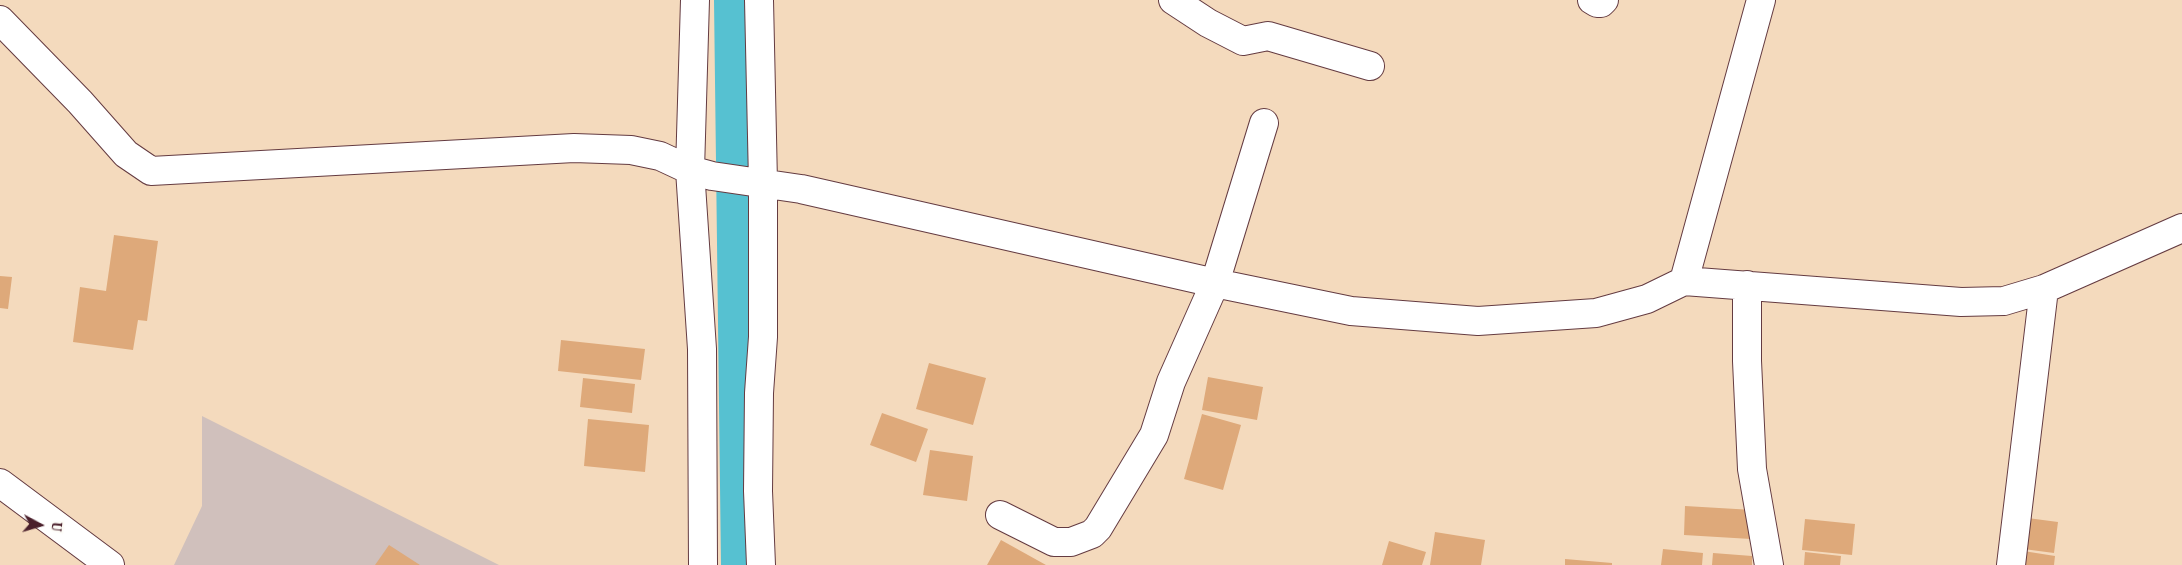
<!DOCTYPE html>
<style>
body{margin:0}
#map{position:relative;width:2182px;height:565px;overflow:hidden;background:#f4dabd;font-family:Vollkorn,serif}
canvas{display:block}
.north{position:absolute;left:15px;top:500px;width:50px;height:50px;-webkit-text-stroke:4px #fdfcf7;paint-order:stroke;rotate:96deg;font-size:14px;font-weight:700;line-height:20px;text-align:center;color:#4a1f2b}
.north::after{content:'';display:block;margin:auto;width:18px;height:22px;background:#4a1f2b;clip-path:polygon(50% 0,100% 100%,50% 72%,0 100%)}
</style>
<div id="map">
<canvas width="2182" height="565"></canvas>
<div class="north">U</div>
</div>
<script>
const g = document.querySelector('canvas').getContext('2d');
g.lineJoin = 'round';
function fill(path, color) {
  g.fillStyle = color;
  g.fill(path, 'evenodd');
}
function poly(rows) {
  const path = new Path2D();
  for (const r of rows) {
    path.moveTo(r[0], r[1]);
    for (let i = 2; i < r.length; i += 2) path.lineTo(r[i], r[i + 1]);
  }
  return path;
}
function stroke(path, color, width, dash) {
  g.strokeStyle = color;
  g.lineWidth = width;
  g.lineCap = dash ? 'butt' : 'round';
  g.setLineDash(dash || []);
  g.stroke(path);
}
const industrial = poly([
 [202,416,499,565,174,565,202,506]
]);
const canal = poly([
 [732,0,739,565]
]);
const building = poly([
 [114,235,158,241,147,321,138,320,133,350,73,342,80,287,106,291],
 [0,276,12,277,8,309,0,308],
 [561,340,645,349,641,380,558,371],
 [929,363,986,378,973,425,916,409],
 [1208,377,1263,387,1257,420,1202,410],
 [583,378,635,384,632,413,580,407],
 [882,413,928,429,916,462,870,445],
 [1202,414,1241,425,1223,490,1184,479],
 [588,419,649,425,645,472,584,466],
 [930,450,973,456,967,501,923,495],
 [1685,506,1753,510,1751,539,1684,535],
 [2020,517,2058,522,2054,553,2016,548],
 [1805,519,1855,524,1852,555,1802,550],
 [1435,532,1485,540,1481,565,1430,565],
 [1001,540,1046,565,987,565],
 [1389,541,1426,552,1422,565,1382,565],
 [389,545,420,565,375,565],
 [1663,549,1703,553,1702,565,1661,565],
 [2017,550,2055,556,2054,565,2015,565],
 [1805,552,1841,556,1840,565,1804,565],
 [1713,553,1752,556,1752,565,1712,565],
 [1565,559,1612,563,1612,565,1565,565]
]);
const street = poly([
 [695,0,690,170,702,349,703,565],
 [759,0,763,182,763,337,759,393,758,491,761,565],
 [1173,0,1208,23,1243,41,1268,36,1370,66],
 [1592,0,1597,3,1601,3,1604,0],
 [0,20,80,102,126,154,151,171,574,148,631,150,660,156,690,170,712,176,801,189,1215,283,1351,311,1478,321,1596,313,1647,299,1684,281,1961,302,2004,301,2044,289,2182,228],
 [1684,281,1761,0],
 [1747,285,1747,361,1752,469,1769,565],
 [0,483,110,565],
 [1000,515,1054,542,1071,542,1092,534,1098,528,1154,435,1171,382,1215,283,1264,123],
 [2011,565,2044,289]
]);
fill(industrial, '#d0c0bc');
stroke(canal, '#56c1d1', 36);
fill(building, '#dea97a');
stroke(street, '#643b41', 30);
stroke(street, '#fff', 28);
</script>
